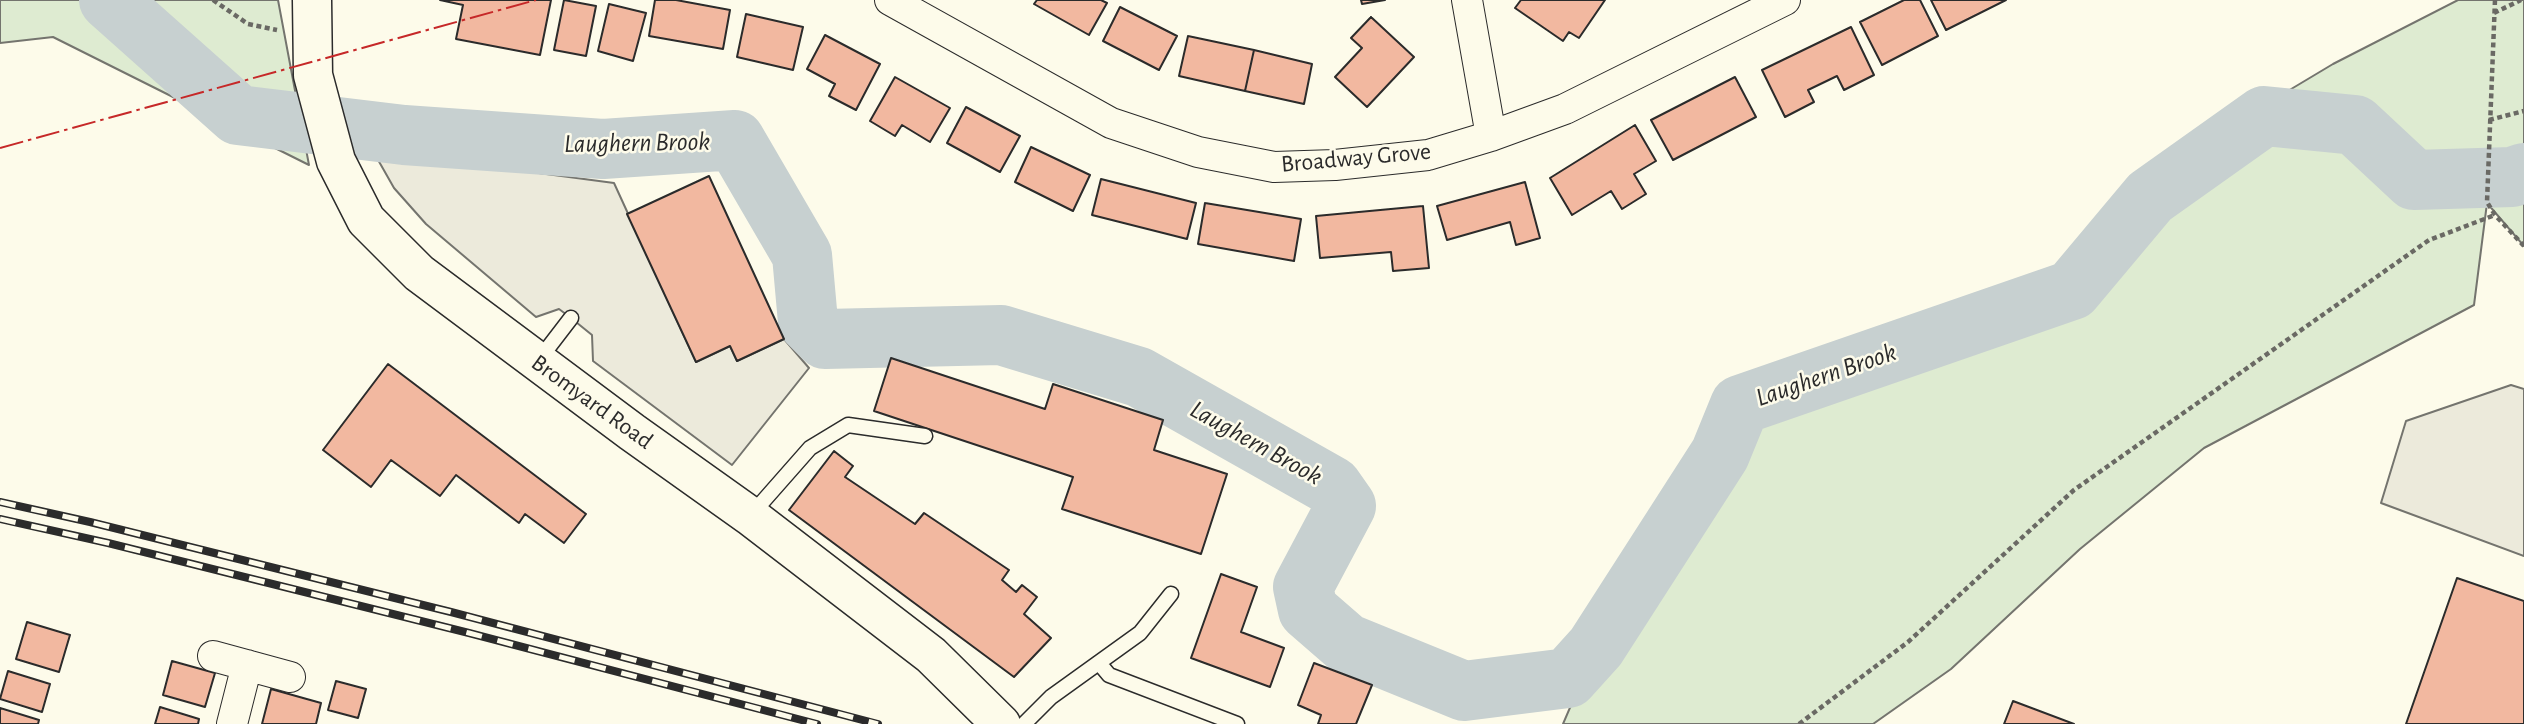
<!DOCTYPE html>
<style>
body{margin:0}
canvas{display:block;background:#fdfbea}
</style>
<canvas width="2524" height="724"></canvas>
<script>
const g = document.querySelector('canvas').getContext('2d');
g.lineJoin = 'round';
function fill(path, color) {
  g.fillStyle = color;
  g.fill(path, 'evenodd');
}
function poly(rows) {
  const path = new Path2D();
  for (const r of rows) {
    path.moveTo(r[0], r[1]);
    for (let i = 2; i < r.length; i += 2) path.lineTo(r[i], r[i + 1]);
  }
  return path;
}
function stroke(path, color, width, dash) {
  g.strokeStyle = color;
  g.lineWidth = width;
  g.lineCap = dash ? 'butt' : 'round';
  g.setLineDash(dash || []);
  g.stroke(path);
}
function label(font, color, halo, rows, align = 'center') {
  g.font = font + ' "Alegreya Sans",sans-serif';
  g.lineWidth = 5;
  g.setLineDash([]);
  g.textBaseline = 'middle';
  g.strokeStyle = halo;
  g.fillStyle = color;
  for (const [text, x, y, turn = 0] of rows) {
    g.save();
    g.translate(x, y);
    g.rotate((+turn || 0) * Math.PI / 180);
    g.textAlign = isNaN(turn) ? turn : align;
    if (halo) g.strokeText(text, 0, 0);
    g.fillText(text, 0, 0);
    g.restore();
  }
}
const green = poly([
 [0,0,278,0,309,165,53,37,0,43,0,0],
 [2458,0,2524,0,2524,246,2487,203,2474,305,2204,448,2080,549,1951,669,1873,724,1563,724,1596,647,1720,454,1740,405,2072,290,2134,183,2333,64,2458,0]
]);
const parking = poly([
 [373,151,614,183,696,362,730,346,737,361,784,339,809,368,732,465,593,361,592,335,571,318,559,309,536,317,426,224,394,188,373,151],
 [2511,385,2524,389,2524,556,2381,503,2406,421,2511,385]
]);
const river = poly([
 [109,0,238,115,404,135,603,149,735,140,802,255,808,322,825,339,1001,335,1139,377,1332,486,1346,506,1303,587,1308,610,1346,643,1464,691,1568,678,1596,647,1720,454,1740,405,2072,290,2150,197,2264,116,2355,125,2414,180,2512,177,2524,173]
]);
const building = poly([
 [440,0,551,0,540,55,456,39,463,5,440,0],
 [564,0,596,6,586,56,554,50,564,0],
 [655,0,676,0,730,10,723,49,649,36,655,0],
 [1037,0,1101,0,1107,3,1089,35,1034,4,1037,0],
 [1361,0,1385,0,1362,4,1361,0],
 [1521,0,1605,0,1579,38,1569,32,1563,41,1515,8,1521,0],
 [1904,0,1920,0,1938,36,1882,65,1860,22,1904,0],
 [1931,0,2006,0,1946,30,1931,0],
 [609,4,646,13,633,61,598,51,609,4],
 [1120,7,1177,36,1159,70,1103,41,1120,7],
 [746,14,803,27,793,70,737,57,746,14],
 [1371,17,1414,57,1367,107,1335,77,1362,48,1351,38,1371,17],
 [1851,27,1874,75,1844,90,1837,76,1808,90,1814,102,1785,117,1762,70,1851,27],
 [825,35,880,64,856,110,829,96,835,84,807,69,825,35],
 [1188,36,1254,50,1245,91,1179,76,1188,36],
 [1254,50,1312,64,1304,104,1245,91,1254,50],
 [895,77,950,108,930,142,902,125,895,136,870,121,895,77],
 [1735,77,1756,117,1673,160,1651,120,1735,77],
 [966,107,1020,136,1000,172,947,143,966,107],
 [1635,125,1656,161,1634,174,1646,194,1622,209,1611,191,1572,215,1550,178,1635,125],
 [1031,147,1090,175,1073,211,1015,182,1031,147],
 [709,176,784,339,737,361,730,346,696,362,627,214,709,176],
 [1101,179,1196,203,1187,239,1092,215,1101,179],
 [1525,182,1540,238,1516,245,1510,222,1447,240,1437,206,1525,182],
 [1205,203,1301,219,1294,261,1198,244,1205,203],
 [1423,206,1429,268,1393,271,1391,252,1320,258,1316,216,1423,206],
 [891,358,1045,409,1053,384,1163,420,1154,450,1227,474,1201,554,1062,509,1073,477,874,411,891,358],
 [388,364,586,514,564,543,525,514,519,523,456,475,440,496,391,460,371,487,323,450,388,364],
 [834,451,853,466,845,477,915,524,924,513,1009,570,1002,580,1016,592,1022,585,1037,597,1024,614,1051,638,1014,677,789,510,834,451],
 [1221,574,1257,587,1241,632,1284,648,1270,687,1191,658,1221,574],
 [2457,578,2524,601,2524,724,2406,724,2457,578],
 [27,622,70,635,59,672,16,659,27,622],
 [172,661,215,673,205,707,163,695,172,661],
 [1314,663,1372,685,1356,724,1318,724,1321,715,1298,705,1314,663],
 [8,671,50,684,42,712,0,699,8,671],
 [336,681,366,689,358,718,328,710,336,681],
 [271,689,321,703,316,724,262,724,271,689],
 [2013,701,2074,724,2004,724,2013,701],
 [160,707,199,719,198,724,155,724,160,707],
 [0,708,39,720,38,724,0,724,0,708]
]);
const path = poly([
 [213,0,248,24,277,30],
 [2495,0,2487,202,2495,215,2524,246],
 [2494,13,2521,0],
 [2489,120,2524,111],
 [1799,724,1908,642,2074,490,2429,240,2495,215]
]);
const service = poly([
 [538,361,571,318],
 [751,515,810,448,848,425,925,436],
 [1099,663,1109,675,1237,724],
 [1024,724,1051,697,1140,633,1171,594]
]);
const minor = poly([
 [890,0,1111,123,1198,152,1274,167,1335,165,1428,155,1491,136,1565,109,1785,0],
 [1467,0,1491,136],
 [213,656,290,677],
 [232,724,247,665]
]);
const primary = poly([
 [312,0,313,75,336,161,366,220,419,273,632,432,750,516,931,655,1001,724]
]);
const rail = poly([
 [0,502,90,522,451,612,878,724],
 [0,519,108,543,469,633,817,724]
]);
const power = poly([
 [0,148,536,0]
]);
const streetNames = [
 ["Broadway Grove",1356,158,-5],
 ["Bromyard Road",592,402,36]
];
const waterNames = [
 ["Laughern Brook",637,143,-1],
 ["Laughern Brook",1826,375,-19],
 ["Laughern Brook",1256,443,29]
];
fill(green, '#deebd1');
stroke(green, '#74746e', 2);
fill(parking, '#eceadb');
stroke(parking, '#74746e', 2);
stroke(river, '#c7d0d0', 60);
fill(building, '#f2b8a0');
stroke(building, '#2b2b2b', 2);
stroke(service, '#2b2b2b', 17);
stroke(minor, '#2b2b2b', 32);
stroke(primary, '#2b2b2b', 41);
stroke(path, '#6a6964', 4.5, [5, 3.5]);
stroke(service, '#fdfbea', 14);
stroke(minor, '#fdfbea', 30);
stroke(primary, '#fdfbea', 38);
stroke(rail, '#2b2b2b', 8);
stroke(rail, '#fdfbea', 5, [16]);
stroke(power, '#c62828', 2, [24, 5, 3.5, 5]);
label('24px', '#2b2b2b', '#fdfbea', streetNames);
label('italic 26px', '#2b2b2b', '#fdfbea', waterNames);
</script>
